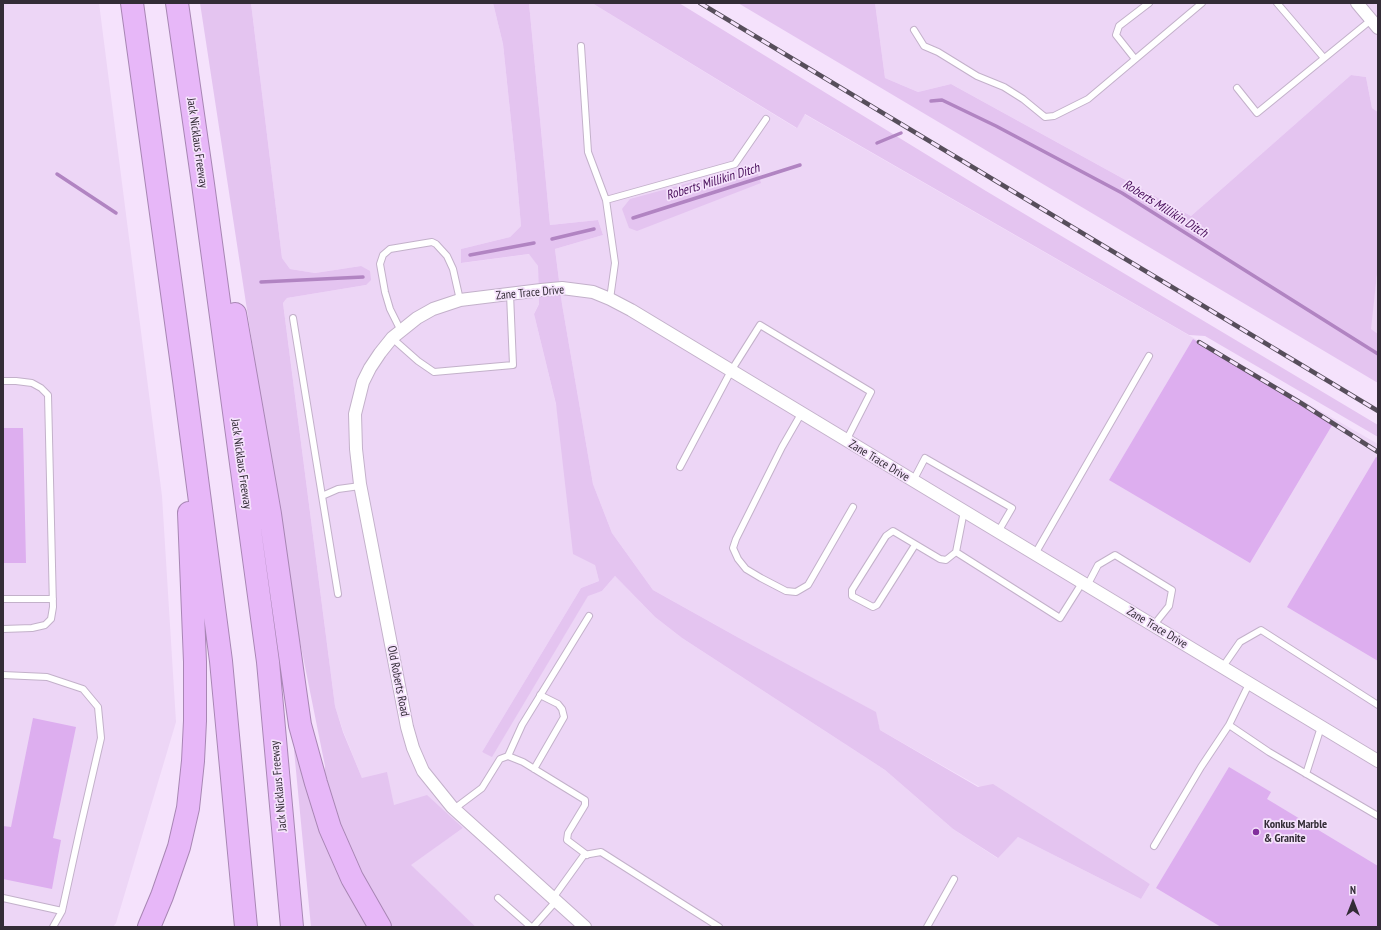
<!DOCTYPE html>
<style>
body{margin:0}
#map{position:relative;width:1381px;height:930px;overflow:hidden;background:#f5e2fc;font-family:"PT Sans Narrow",sans-serif}
canvas{display:block}
.frame{position:absolute;inset:0;border:4px solid #332c36;pointer-events:none}
.north{position:absolute;left:1333px;top:882px;width:40px;height:40px;-webkit-text-stroke:3px #f5e2fc;paint-order:stroke;rotate:0deg;font-size:11px;font-weight:700;line-height:16px;text-align:center;color:#332c36}
.north::after{content:'';display:block;margin:auto;width:14px;height:18px;background:#332c36;clip-path:polygon(50% 0,100% 100%,50% 72%,0 100%)}
</style>
<div id="map">
<canvas width="1381" height="930"></canvas>
<div class="frame"></div>
<div class="north">N</div>
</div>
<script>
const g = document.querySelector('canvas').getContext('2d');
g.lineJoin = 'round';
function fill(path, color) {
  g.fillStyle = color;
  g.fill(path, 'evenodd');
}
function poly(rows) {
  const path = new Path2D();
  for (const r of rows) {
    path.moveTo(r[0], r[1]);
    for (let i = 2; i < r.length; i += 2) path.lineTo(r[i], r[i + 1]);
  }
  return path;
}
function stroke(path, color, width, dash) {
  g.strokeStyle = color;
  g.lineWidth = width;
  g.lineCap = dash ? 'butt' : 'round';
  g.setLineDash(dash || []);
  g.stroke(path);
}
function label(font, color, halo, rows, align = 'center') {
  g.font = font + ' "PT Sans Narrow",sans-serif';
  g.lineWidth = 3.5;
  g.setLineDash([]);
  g.textBaseline = 'middle';
  g.strokeStyle = halo;
  g.fillStyle = color;
  for (const [text, x, y, turn = 0] of rows) {
    g.save();
    g.translate(x, y);
    g.rotate((+turn || 0) * Math.PI / 180);
    g.textAlign = isNaN(turn) ? turn : align;
    if (halo) g.strokeText(text, 0, 0);
    g.fillText(text, 0, 0);
    g.restore();
  }
}
const built = poly([
 [3,3,99,3,162,496,176,722,116,923,113,927,3,927],
 [251,3,493,3,503,44,516,168,521,226,510,237,461,249,462,263,530,254,538,266,539,304,534,314,599,581,581,588,482,752,492,756,588,595,602,591,615,576,655,617,682,638,885,770,953,829,997,858,1018,837,1141,899,1150,884,880,730,875,712,739,638,653,590,612,533,593,484,562,304,555,249,603,235,598,220,550,225,529,3,592,3,796,128,804,114,1378,444,1378,927,476,927,410,865,463,828,394,805,362,778,343,731,335,706,283,303,287,298,366,285,361,266,315,273,290,269,282,258],
 [875,3,1378,3,1378,112,1372,108,1366,77,1351,75,1191,216,951,84,918,92,885,78],
 [1378,265,1378,334,1370,329]
]);
const green = poly([
 [200,3,251,3,282,258,290,269,315,273,361,266,370,271,371,280,366,285,287,298,283,303,335,706,343,732,362,778,387,772,394,805,427,795,463,828,411,865,476,927,391,927,387,921,361,874,343,836,324,782,325,766,291,597],
 [493,3,529,3,550,225,598,220,603,235,555,249,562,304,593,484,612,533,653,590,739,638,876,712,880,730,978,787,993,784,1150,884,1141,899,1018,837,998,858,953,829,885,770,682,638,655,617,615,576,602,591,588,596,492,757,482,752,581,588,599,581,595,565,573,554,556,404,534,314,539,304,538,266,529,254,461,263,461,249,510,237,521,226,516,168,503,44],
 [592,3,679,3,986,191,1378,425,1378,437,1205,336,1189,335,805,114,797,128],
 [738,3,875,3,885,78,918,92,951,84,1191,216,1351,75,1366,77,1372,108,1378,112,1378,265,1371,329,1378,334,1378,383],
 [755,165,761,183,637,231,629,228,622,209,630,199],
 [299,749,370,927,311,927,294,750]
]);
const stream = poly([
 [931,101,942,100,996,126,1122,193,1378,354],
 [877,143,901,133],
 [57,174,116,213],
 [633,218,800,165],
 [552,239,594,229],
 [470,255,534,243],
 [261,282,363,277]
]);
const building = poly([
 [1193,339,1334,422,1250,563,1109,480],
 [3,428,23,428,26,563,3,563],
 [1376,457,1378,458,1378,661,1287,607],
 [33,718,76,727,53,838,61,840,52,889,3,879,3,826,11,827],
 [1229,767,1271,792,1267,799,1378,866,1378,927,1221,927,1156,888]
]);
const lane = poly([
 [1277,3,1324,58],
 [914,30,924,46,938,52,977,76,1004,87,1023,99,1045,117,1054,116,1088,99,1202,3],
 [581,46,588,152,606,200],
 [1135,59,1116,35,1119,26,1149,3],
 [1237,88,1257,113,1371,20],
 [610,299,615,263,606,200,735,164,766,119],
 [293,318,322,496],
 [401,331,390,309,385,292,380,264,383,255,390,249,432,242,436,244,447,256,453,269,460,300],
 [392,338,418,361,434,372,513,365,510,294],
 [3,381,16,381,32,383,41,388,48,395,53,607,51,619,45,625,32,628,3,629],
 [801,414,782,447,736,539,733,548,738,559,746,569,761,578,786,591,796,592,808,585,853,507],
 [680,467,731,371,760,325,871,392,846,441],
 [913,481,925,458,1012,508,998,532],
 [964,511,956,552,1060,618,1082,583],
 [915,545,877,605,873,607,852,596,852,590,886,536,893,531,940,559,946,560,956,552],
 [1035,554,1149,356],
 [1087,586,1098,565,1115,555,1172,590,1169,606,1153,626],
 [338,594,322,496,338,489,360,486],
 [3,599,53,599],
 [1222,668,1240,642,1261,630,1378,705],
 [3,675,47,677,83,689,98,707,101,738,80,829,62,911,53,927],
 [1249,684,1229,725,1269,752,1378,816],
 [508,756,522,725,589,616],
 [534,769,564,717,562,709,558,704,540,695],
 [1306,774,1321,727],
 [454,809,482,788,500,759,508,756,523,762,585,800,585,805,568,833,567,840,587,855],
 [1154,846,1201,767,1229,725],
 [3,898,62,911],
 [498,898,531,927],
 [553,898,584,855,601,852,719,927],
 [533,927,556,901],
 [927,927,954,879]
]);
const street = poly([
 [1357,3,1378,28],
 [585,927,452,807,423,771,413,748,407,727,360,484,356,449,355,414,363,382,370,368,380,353,392,338,417,318,433,309,460,300,541,290,562,288,593,292,610,299,631,310,1378,761]
]);
const highway = poly([
 [132,3,184,380,221,661,246,927],
 [177,3,203,184,268,662,292,927],
 [235,314,270,514,300,725,316,783,330,828,352,878,380,927],
 [149,927,162,896,179,847,188,808,193,761,195,721,195,662,189,513]
]);
const rail = poly([
 [700,3,1378,411],
 [1199,342,1301,403,1378,452]
]);
const markers = [
 [1256,832,4,"#822f9d"]
];
const streetNames = [
 ["Jack Nicklaus Freeway",197,143,82],
 ["Zane Trace Drive",530,293,-5],
 ["Zane Trace Drive",879,461,31],
 ["Jack Nicklaus Freeway",241,464,82],
 ["Zane Trace Drive",1157,628,31],
 ["Old Roberts Road",398,681,79],
 ["Jack Nicklaus Freeway",279,786,-95]
];
const poiNames = [
 ["Konkus Marble",1264,825],
 ["& Granite",1264,839]
];
const waterNames = [
 ["Roberts Millikin Ditch",713,182,-17],
 ["Roberts Millikin Ditch",1165,209,32]
];
fill(built, '#edd6f6');
fill(green, '#e4c4f0');
stroke(stream, '#b184c2', 3.5);
fill(building, '#ddaeef');
stroke(lane, '#c3b1ca', 8);
stroke(street, '#c3b1ca', 14);
stroke(highway, '#a886b4', 24);
stroke(lane, '#fff', 6);
stroke(street, '#fff', 12);
stroke(highway, '#e7b7f8', 22);
stroke(rail, '#574e5b', 4.5);
stroke(rail, '#f5e2fc', 3, [9]);
for (const [x, y, r, color] of markers) {
  const dot = new Path2D();
  dot.arc(x, y, r, 0, 2 * Math.PI);
  g.fillStyle = color;
  g.fill(dot);
  stroke(dot, '#f5e2fc', 1.5);
}
label('12px', '#332c36', '#f5e2fc', streetNames);
label('bold 12px', '#332c36', '#f5e2fc', poiNames, 'left');
label('italic 13px', '#4a105c', '#f5e2fc', waterNames);
</script>
